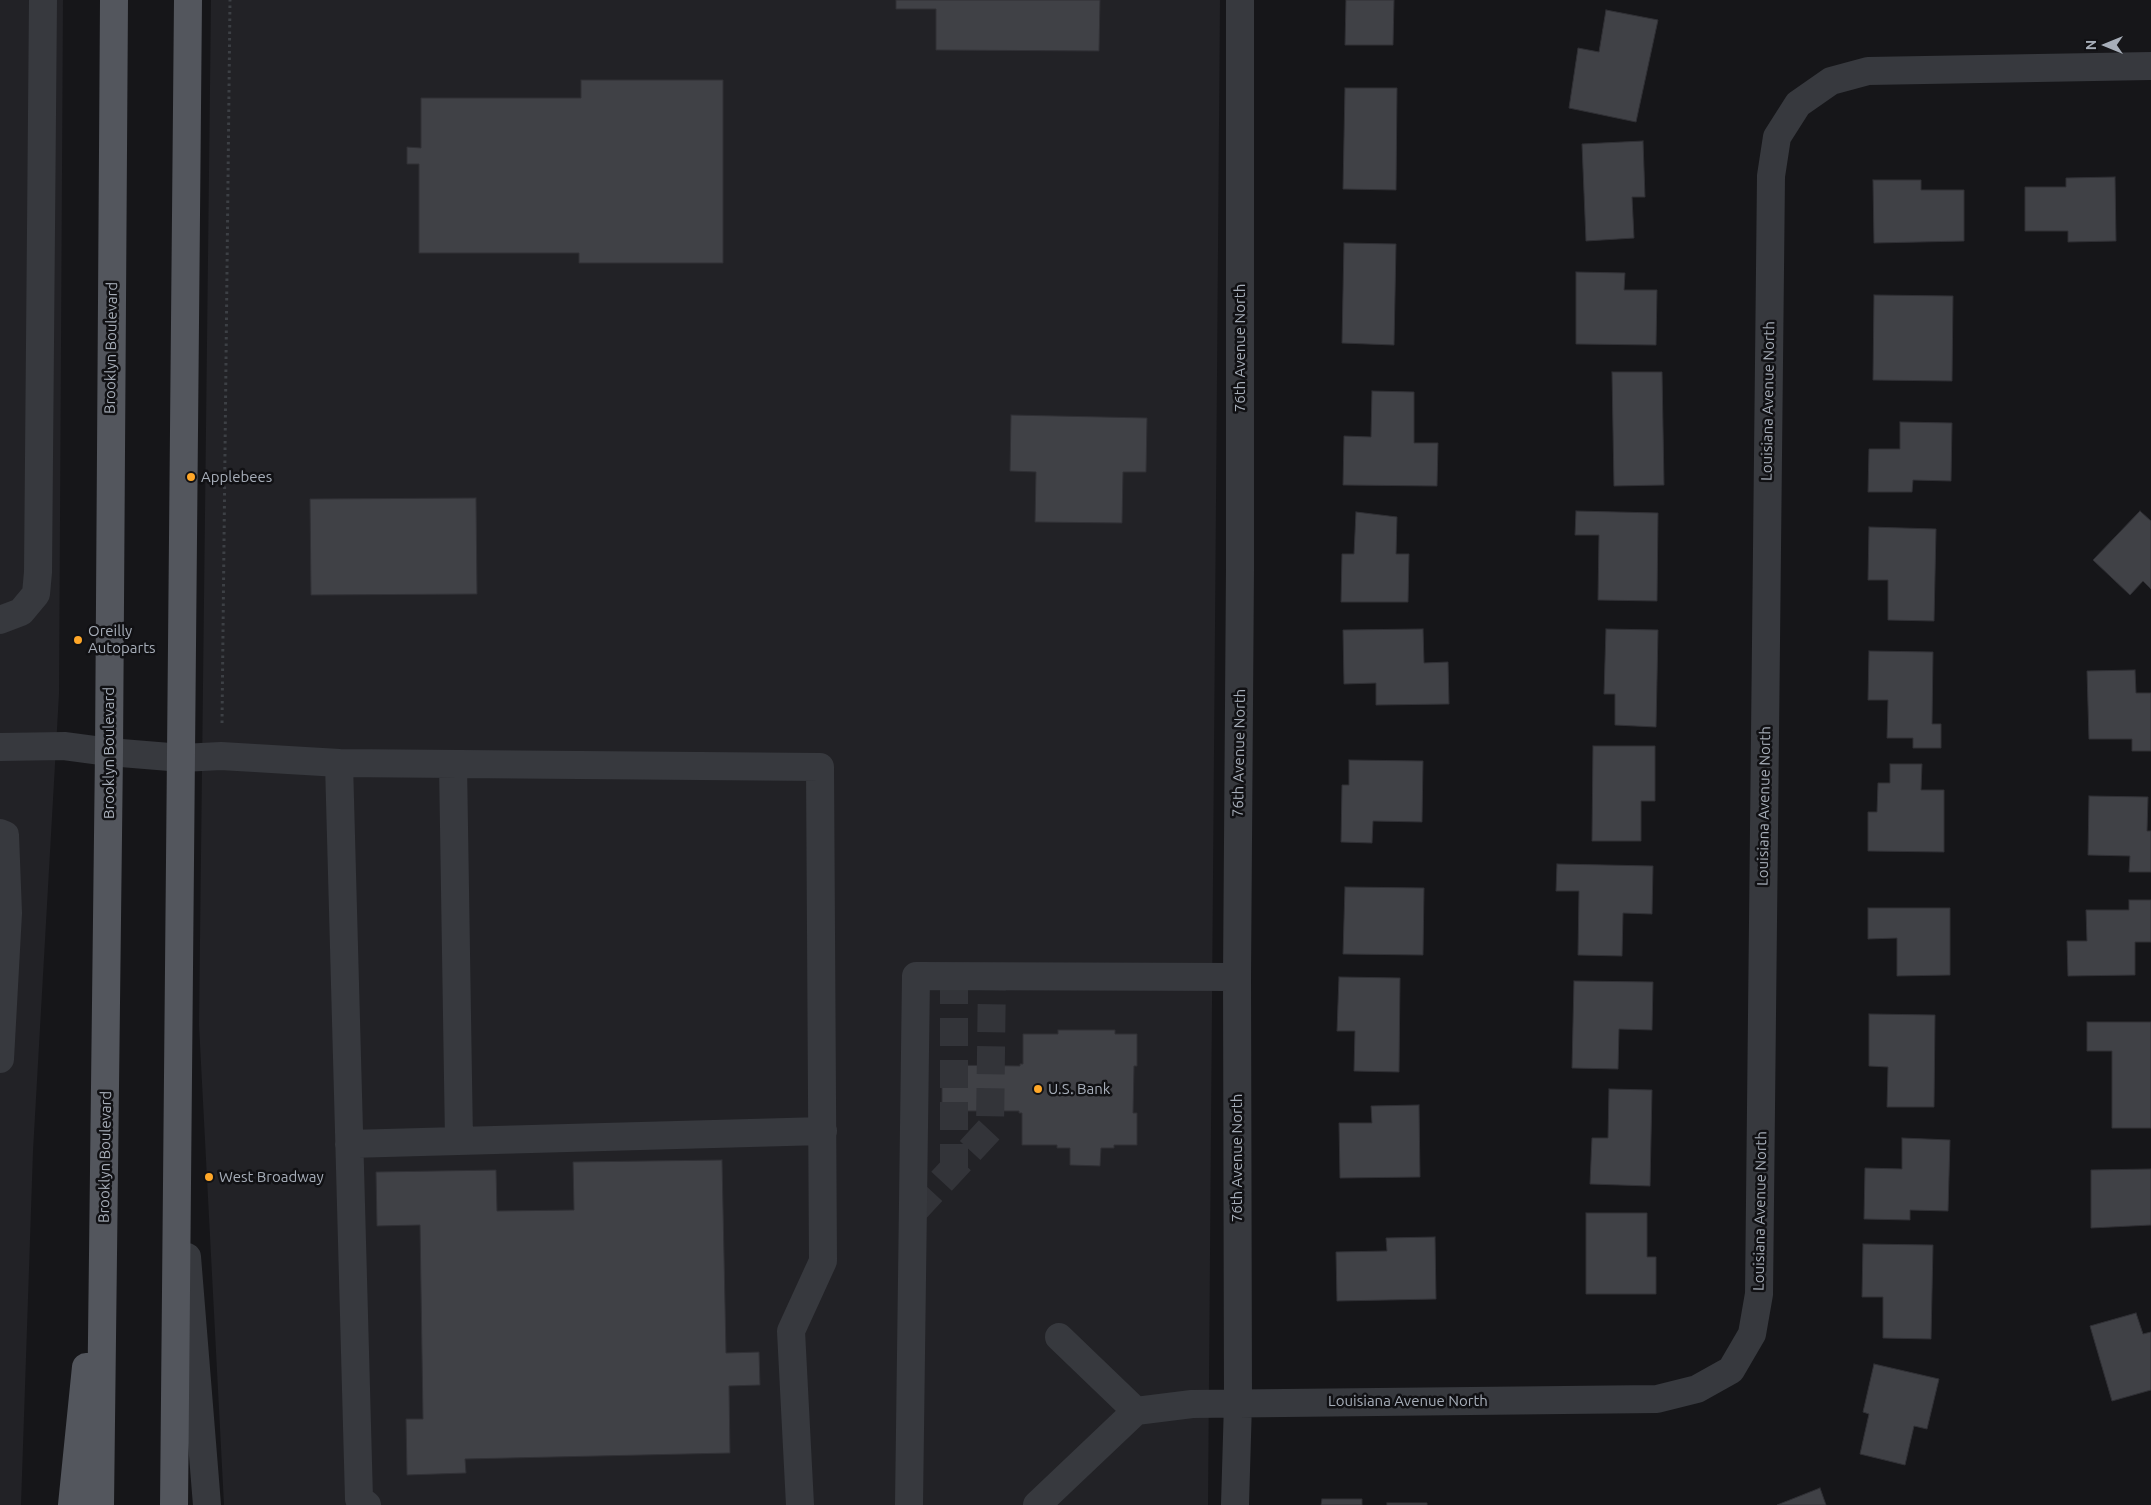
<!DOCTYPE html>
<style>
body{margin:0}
#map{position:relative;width:2151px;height:1505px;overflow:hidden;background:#161619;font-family:Ubuntu,sans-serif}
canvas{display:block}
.north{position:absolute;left:2081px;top:20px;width:50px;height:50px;-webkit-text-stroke:4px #111114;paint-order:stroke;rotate:270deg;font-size:14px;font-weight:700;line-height:20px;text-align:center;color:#a7aeb9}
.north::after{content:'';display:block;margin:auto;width:18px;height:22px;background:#a7aeb9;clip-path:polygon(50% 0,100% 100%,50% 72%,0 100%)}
</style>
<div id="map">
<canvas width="2151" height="1505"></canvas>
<div class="north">N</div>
</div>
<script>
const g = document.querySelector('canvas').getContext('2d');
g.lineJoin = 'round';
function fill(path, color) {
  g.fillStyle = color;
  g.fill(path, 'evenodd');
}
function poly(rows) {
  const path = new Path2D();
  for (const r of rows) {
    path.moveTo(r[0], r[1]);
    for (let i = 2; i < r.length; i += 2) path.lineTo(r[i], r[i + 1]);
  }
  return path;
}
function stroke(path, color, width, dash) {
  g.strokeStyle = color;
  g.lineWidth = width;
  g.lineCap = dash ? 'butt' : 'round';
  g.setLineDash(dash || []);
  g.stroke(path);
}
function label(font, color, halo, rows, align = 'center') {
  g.font = font + ' Ubuntu,sans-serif';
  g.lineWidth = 5;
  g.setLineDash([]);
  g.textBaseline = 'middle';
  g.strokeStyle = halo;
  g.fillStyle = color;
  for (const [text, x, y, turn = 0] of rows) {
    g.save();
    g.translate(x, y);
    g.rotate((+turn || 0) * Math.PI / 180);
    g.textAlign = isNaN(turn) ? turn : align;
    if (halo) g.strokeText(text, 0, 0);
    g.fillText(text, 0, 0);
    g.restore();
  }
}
const built = poly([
 [0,0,63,0,59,694,33,1151,21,1505,0,1505],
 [211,0,1220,0,1208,1505,224,1505,199,1025]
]);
const building = poly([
 [896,0,1100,0,1099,51,936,50,936,9,896,9,896,0],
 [1346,0,1394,0,1393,45,1345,45,1346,0],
 [1606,10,1658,20,1636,122,1569,108,1578,48,1599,52,1606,10],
 [581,80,723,80,723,263,579,263,579,253,419,253,419,164,407,164,407,147,421,148,421,98,581,98,581,80],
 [1345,88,1397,88,1396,190,1343,189,1345,88],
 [1643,141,1645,197,1632,197,1634,238,1586,241,1582,144,1643,141],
 [2115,177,2116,241,2068,242,2068,231,2025,231,2025,187,2066,187,2066,178,2115,177],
 [1873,180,1921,180,1921,190,1964,190,1964,241,1874,243,1873,180],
 [1344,243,1396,244,1394,345,1342,343,1344,243],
 [1576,272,1625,273,1624,290,1657,290,1656,345,1576,344,1576,272],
 [1874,295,1953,296,1952,381,1873,380,1874,295],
 [1612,372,1662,372,1664,485,1614,486,1612,372],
 [1372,391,1414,392,1414,443,1438,443,1437,486,1343,485,1344,436,1371,437,1372,391],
 [1011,415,1147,418,1146,472,1123,472,1122,523,1035,522,1036,472,1010,471,1011,415],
 [1900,422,1952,423,1951,481,1913,480,1912,492,1868,492,1869,449,1900,449,1900,422],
 [476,498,477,594,311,595,310,499,476,498],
 [1576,511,1658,513,1657,601,1598,600,1599,535,1575,535,1576,511],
 [2140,511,2151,521,2151,589,2143,581,2130,595,2093,560,2140,511],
 [1356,512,1397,517,1396,554,1409,554,1408,602,1341,602,1342,554,1354,554,1356,512],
 [1869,527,1936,529,1934,621,1888,620,1888,580,1868,580,1869,527],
 [1423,629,1424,663,1448,662,1449,704,1376,705,1376,683,1344,684,1343,630,1423,629],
 [1606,629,1658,630,1656,727,1615,725,1615,694,1604,694,1606,629],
 [1869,651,1933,652,1932,724,1941,724,1941,748,1913,748,1913,738,1887,738,1888,700,1868,700,1869,651],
 [2135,670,2136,693,2151,693,2151,751,2132,751,2132,739,2089,739,2087,671,2135,670],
 [1593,746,1655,746,1655,801,1641,801,1641,841,1592,841,1593,746],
 [1349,760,1423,761,1422,822,1373,821,1372,843,1341,842,1342,785,1349,785,1349,760],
 [1890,764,1922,764,1921,790,1944,790,1944,852,1868,851,1868,812,1877,812,1878,783,1890,783,1890,764],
 [2089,796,2148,797,2147,831,2151,831,2151,872,2129,872,2130,856,2088,855,2089,796],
 [1557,864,1653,866,1652,914,1623,913,1622,956,1578,955,1579,891,1556,891,1557,864],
 [1345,887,1424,888,1423,955,1343,954,1345,887],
 [2129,900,2151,900,2151,942,2135,942,2135,975,2068,976,2067,941,2087,941,2086,910,2129,910,2129,900],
 [1868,908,1950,908,1950,975,1897,976,1897,938,1868,939,1868,908],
 [1339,977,1400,978,1399,1072,1354,1071,1355,1031,1337,1031,1339,977],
 [1574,981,1653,982,1652,1030,1619,1029,1618,1069,1572,1068,1574,981],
 [1869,1014,1935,1015,1934,1107,1887,1107,1888,1067,1869,1066,1869,1014],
 [2087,1022,2151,1022,2151,1128,2112,1128,2112,1051,2087,1051,2087,1022],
 [1058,1030,1115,1030,1115,1034,1137,1034,1137,1066,1134,1066,1133,1113,1137,1113,1137,1145,1114,1145,1114,1148,1101,1148,1100,1166,1070,1165,1070,1148,1057,1148,1057,1145,1022,1145,1022,1113,1019,1113,1019,1111,942,1111,942,1065,1020,1066,1020,1064,1023,1064,1023,1034,1058,1034,1058,1030],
 [1609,1089,1652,1090,1650,1186,1590,1184,1592,1138,1608,1138,1609,1089],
 [1419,1105,1420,1177,1340,1178,1339,1123,1372,1123,1371,1106,1419,1105],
 [1902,1138,1950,1140,1948,1211,1910,1210,1910,1220,1864,1219,1865,1168,1902,1169,1902,1138],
 [722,1160,726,1353,759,1352,760,1385,729,1386,730,1453,465,1459,466,1473,407,1475,406,1419,423,1419,420,1225,377,1226,376,1172,496,1170,497,1211,574,1210,573,1162,722,1160],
 [2151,1169,2151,1225,2091,1228,2091,1170,2151,1169],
 [1586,1213,1647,1213,1647,1257,1656,1257,1656,1294,1586,1294,1586,1213],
 [1435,1237,1436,1299,1337,1301,1336,1252,1387,1251,1386,1238,1435,1237],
 [1863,1244,1933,1245,1931,1339,1883,1338,1883,1297,1862,1297,1863,1244],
 [2136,1313,2143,1334,2151,1332,2151,1390,2112,1401,2090,1326,2136,1313],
 [1874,1364,1939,1379,1927,1429,1914,1426,1905,1465,1860,1454,1869,1414,1863,1412,1874,1364],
 [1820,1488,1826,1505,1777,1505,1820,1488],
 [1322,1499,1362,1499,1362,1505,1321,1505,1322,1499],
 [1387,1503,1427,1503,1427,1505,1387,1505,1387,1503]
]);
const minorTunnel = poly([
 [954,976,954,1169],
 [913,1212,990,1129,992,976]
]);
const path = poly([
 [222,723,230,0]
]);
const minor = poly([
 [0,620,21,612,36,594,38,572,43,0],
 [0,747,64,746,109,752,182,758,221,756,339,763],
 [453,764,459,1141],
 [0,833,5,835,8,913,0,1059],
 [349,1144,823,1131],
 [187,1257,207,1505],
 [1059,1337,1136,1411],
 [367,1505,359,1499,339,763,820,767,823,1261,791,1331,800,1505],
 [909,1505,916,976,1237,977],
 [1037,1505,1136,1411,1192,1404,1657,1399,1697,1389,1731,1370,1752,1334,1759,1294,1771,176,1777,137,1798,104,1831,81,1868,71,2151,66],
 [1235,1505,1238,1403,1237,977,1240,568,1240,0]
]);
const major = poly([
 [72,1505,86,1367],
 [100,1505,109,752,114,0],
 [174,1505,188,0]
]);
const markers = [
 [191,477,5,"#ffa728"],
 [78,640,5,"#ffa728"],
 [1038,1089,5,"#ffa728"],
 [209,1177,5,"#ffa728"]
];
const streetNames = [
 ["Brooklyn Boulevard",111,348,-89],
 ["76th Avenue North",1240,348,-90],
 ["Louisiana Avenue North",1768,401,-89],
 ["Brooklyn Boulevard",109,753,-90],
 ["76th Avenue North",1239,753,-89],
 ["Louisiana Avenue North",1764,806,-89],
 ["Brooklyn Boulevard",105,1157,-89],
 ["76th Avenue North",1237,1158,-90],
 ["Louisiana Avenue North",1760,1211,-89],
 ["Louisiana Avenue North",1408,1401]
];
const poiNames = [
 ["Applebees",201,477],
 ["Oreilly",88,631],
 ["Autoparts",88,648],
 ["U.S. Bank",1048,1089],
 ["West Broadway",219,1177]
];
fill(built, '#222226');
fill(building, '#404146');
stroke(building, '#303035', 1);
stroke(minorTunnel, '#333439', 28, [28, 14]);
stroke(path, '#3d4045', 3, [2.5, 4]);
stroke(minor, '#37393e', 28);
stroke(major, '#53565d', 28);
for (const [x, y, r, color] of markers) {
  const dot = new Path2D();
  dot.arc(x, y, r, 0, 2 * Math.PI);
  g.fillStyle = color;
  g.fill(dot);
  stroke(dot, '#111114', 2);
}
label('15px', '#a7aeb9', '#111114', streetNames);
label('15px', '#a7aeb9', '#111114', poiNames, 'left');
</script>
